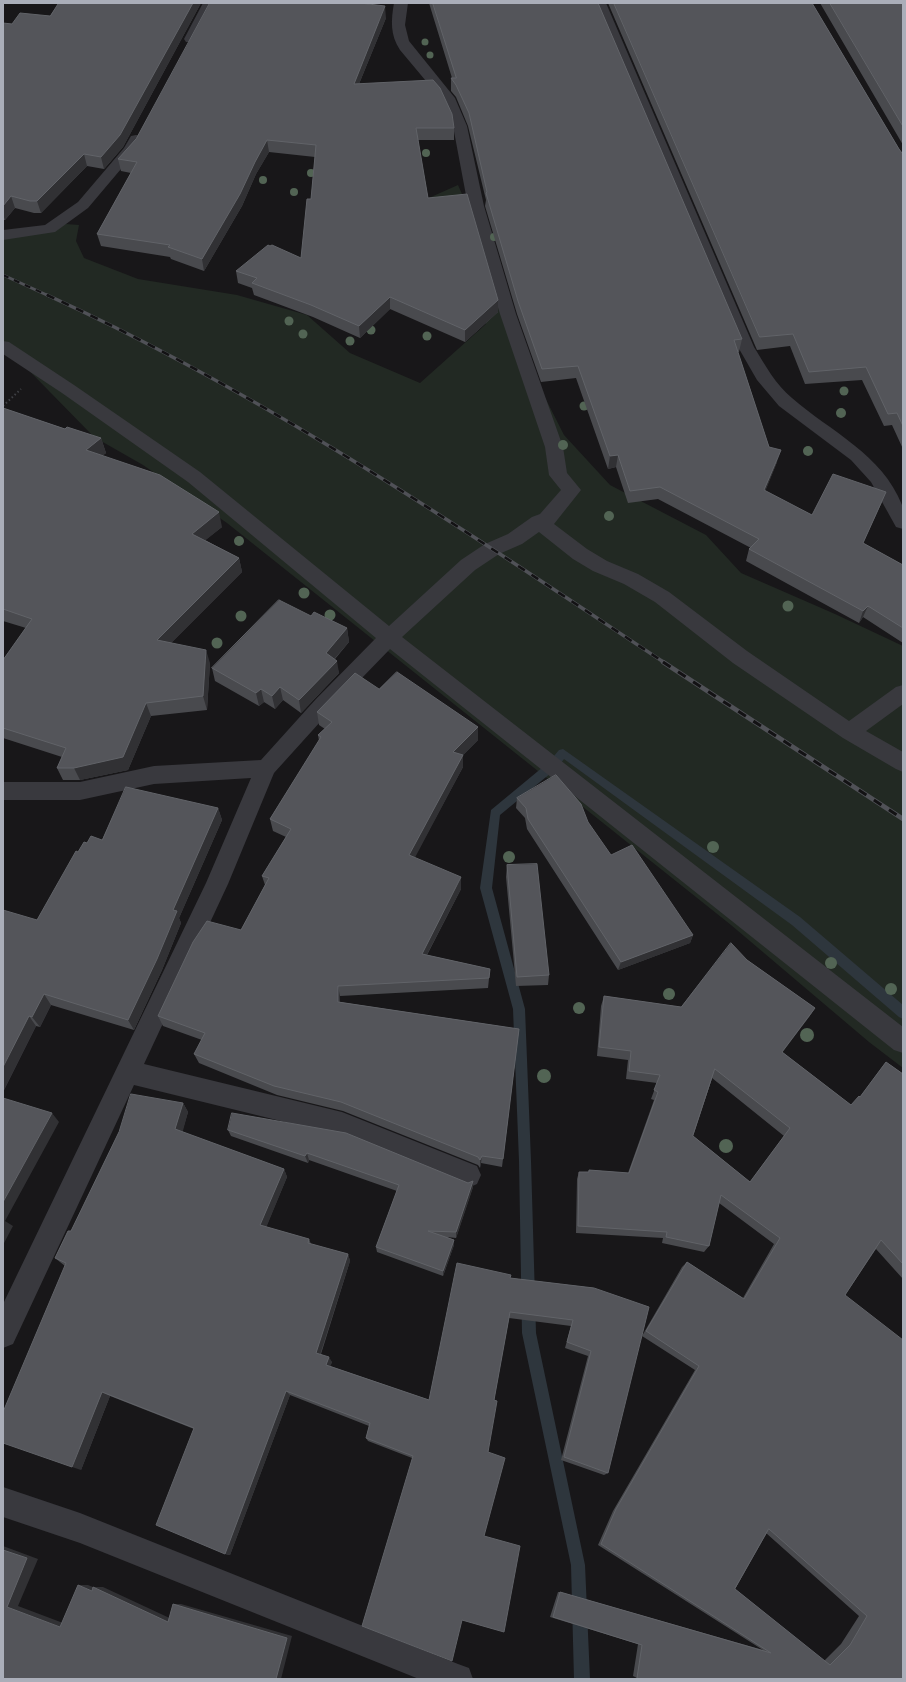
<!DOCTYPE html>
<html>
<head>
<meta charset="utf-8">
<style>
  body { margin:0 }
  #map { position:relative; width:906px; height:1682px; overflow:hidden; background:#181719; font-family:Commissioner,sans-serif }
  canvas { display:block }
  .frame { position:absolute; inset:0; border:4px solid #aaaeb9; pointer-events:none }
</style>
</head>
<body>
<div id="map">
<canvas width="906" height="1682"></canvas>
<div class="frame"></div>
</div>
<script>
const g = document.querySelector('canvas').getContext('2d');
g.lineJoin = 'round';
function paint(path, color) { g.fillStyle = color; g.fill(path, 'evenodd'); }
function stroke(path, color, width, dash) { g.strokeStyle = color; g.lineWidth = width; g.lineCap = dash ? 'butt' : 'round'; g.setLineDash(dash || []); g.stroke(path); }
paint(new Path2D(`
  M458 185 462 194 480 269 564 435 610 485 706 535 741 573 835 614 903 646V1068L869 1042 731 925 227 523 143 465 94 437 3 344V238L66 224 79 225 76 241 84 258 138 279 237 295 307 315 350 353 420 383 486 324 472 304 422 201Z`), '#222923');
paint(new Path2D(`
  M563 749 800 917 903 1005V1019L899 1017 792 925 564 759 557 768 500 815 492 888 525 1009 531 1161 536 1333 585 1565 590 1679H574L571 1565 522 1333 519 1161 513 1009 480 888 491 810 549 762 559 750Z`), '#2e363d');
stroke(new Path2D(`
  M3 406 21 389`), '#3f4045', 2, [1.5, 2.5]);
paint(new Path2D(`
  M203 3H217L196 42H186L184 39Z
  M394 3H408L405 25 409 41 455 98 467 126 484 206 516 314 563 447 567 473 581 490 554 524 587 549 607 561 638 574 669 592 747 651 849 721 896 687 903 685V704L866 731 903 752V772L896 769 843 738 733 663 655 602 624 584 593 571 573 559 539 532 522 544 499 554 475 570 402 637 903 1027V1053L894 1050 390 649 330 711 274 773 228 884 144 1064 342 1112 477 1166 481 1175 477 1184 468 1188 342 1136 134 1085 13 1344 3 1348V1304L206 883 251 778 154 784 80 800H3V782H80L154 766 261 760 316 699 376 638 188 482 62 393 3 354V341L9 342 74 385 200 472 389 626 461 560 485 544 508 534 532 517 540 514 561 490 549 475 545 447 500 314 468 206 453 126 441 99 400 50C390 35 391 20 394 3Z
  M592 3H606L754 347C765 365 776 385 792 398 831 432 882 454 902 505 905 511 903 522 903 529L896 527 871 482 851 460 779 406 757 380 738 347Z
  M136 135 141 136 143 139 137 150 88 208 55 232 3 240V230L45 225 78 202 124 148 131 136Z
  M3 1487 80 1513 458 1664 469 1668 473 1679H419L80 1543 3 1517Z`), '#39393e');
const railFar2 = new Path2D(`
  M3 275 49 296`);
const railFar1 = new Path2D(`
  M47 295C265 394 465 531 665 663`);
const rail = new Path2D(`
  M663 662 903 819`);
stroke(railFar2, '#505157', 3);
stroke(railFar1, '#505157', 3.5);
stroke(rail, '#505157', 4.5);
stroke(railFar2, '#131214', 2, [6]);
stroke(railFar1, '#131214', 2.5, [8]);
stroke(rail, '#131214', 3, [9]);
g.fillStyle = '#526454';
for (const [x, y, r] of [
  [425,42,3.5],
  [430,55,3.5],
  [426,153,4],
  [311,173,4],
  [263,180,4],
  [294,192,4],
  [494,237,4],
  [289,321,4.5],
  [371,330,4.5],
  [303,334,4.5],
  [427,336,4.5],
  [350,341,4.5],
  [844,391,4.5],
  [584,406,4.5],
  [841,413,5],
  [563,445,5],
  [808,451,5],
  [609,516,5],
  [239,541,5],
  [304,593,5.5],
  [788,606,5.5],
  [330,615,5.5],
  [241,616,5.5],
  [217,643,5.5],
  [713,847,6],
  [509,857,6],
  [831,963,6],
  [891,989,6],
  [669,994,6],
  [579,1008,6],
  [807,1035,7],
  [544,1076,7],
  [726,1146,7]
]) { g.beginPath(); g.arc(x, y, r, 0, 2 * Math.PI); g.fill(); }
paint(new Path2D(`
  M59 3H201L123 147 104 169 87 166 41 213H34L15 208 5 220H3V23L12 24 50 16Z
  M429 3H598L742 339 739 352H738L769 447 777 462 765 491 812 515 886 492 881 504 863 543 903 565V643L863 617 859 623 746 561 749 549 751 548 658 499 628 503 616 467 608 469 576 378 541 382 517 314 485 206 486 200 468 126 456 97 451 91V78H452Z
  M608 3H812L899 149 902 153H903V449L892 425 884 426 862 380 805 384 790 346 757 350Z
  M820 3H903V145Z
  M386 18 359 84 454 128V140H418L428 198 498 300V312L465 342 390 309 360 338 313 317 254 295 252 288 238 283 236 271 301 258 311 199 315 157 269 152 256 174 242 206 204 271 171 259 170 257 101 246 97 234 131 173 121 171 118 159 136 139Z
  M3 408 65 429 101 438 106 453 102 456 222 527 205 540 239 558 242 572 171 643 210 663 207 710 151 716 128 770 80 780H63L57 768 62 757 3 738V660L26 628 3 621Z
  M311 616 347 628 349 642 335 659 339 673 301 713 283 700 275 709 264 702 259 706 215 681 212 668Z
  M379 689 478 727V740L463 755V767L414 858 461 889 427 955 490 969 488 988 340 996V1002L519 1029 502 1167 481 1163 480 1168 478 1165 343 1111 277 1095 199 1063 194 1054 202 1040 163 1026 158 1016 241 930 265 885 262 876 286 837 273 831 270 819 319 741 318 735 325 729 319 725 317 712Z
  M517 798 611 855 693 935 690 943 618 970 527 829 525 818 516 808Z
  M218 808 222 820 179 918 181 923 162 970 134 1030 51 1005 40 1027 36 1026 3 1092 37 920 78 852 87 843 102 840Z
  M507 865 549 975 548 985 516 986 506 877Z
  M747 960 815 1008 809 1017 782 1052 851 1105 860 1097 886 1062 903 1074V1279L876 1249 845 1295 903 1679 637 1678 633 1676 638 1644 550 1617 558 1592H560L763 1650 598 1545 613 1511 695 1370 642 1336 682 1267 687 1262 743 1298 774 1244 719 1203 709 1246 704 1252 662 1243 663 1238 576 1233 577 1179 579 1172H588L589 1170 628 1173 654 1100 651 1099 657 1083 626 1079 628 1060 597 1056 601 1006 604 996 681 1007ZM712 1078 784 1136 750 1182 693 1136ZM766 1533 859 1616 841 1644 824 1661 735 1589Z
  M183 1103 188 1112 182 1132 284 1169 287 1177 266 1227 309 1239 311 1244 348 1254 350 1261 321 1354 332 1362 330 1366 429 1400 510 1278 594 1288 608 1473 604 1475 561 1460 588 1356 565 1348 571 1326 509 1318 494 1400 488 1452 484 1536 504 1632 412 1458 368 1441 366 1438 369 1426 290 1395 230 1555 225 1554 194 1429 110 1396 81 1470 65 1266 55 1258 71 1231 119 1132Z
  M228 1130 468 1183 473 1181V1187L456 1238 447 1237 454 1240V1245L443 1276 377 1252 376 1247 397 1191 309 1160 308 1163 231 1136Z`), '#494a4e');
paint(new Path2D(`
  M193 3H201L123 147 104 169 101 157Z
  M385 6 386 18 354 96V84Z
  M267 140 269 152 256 174 242 206 204 271 202 259 255 162Z
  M84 154 87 166 41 213 37 201Z
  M11 196 15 208 5 220 3 214V206Z
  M390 297V309L360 338 359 326Z
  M498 300V312L465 342V330Z
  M101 438 106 453 90 465 86 450Z
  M781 450 777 462 761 502 764 490Z
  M618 455 616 467 608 469 610 456Z
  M886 492 881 504 858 554 863 543Z
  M219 512 222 527 196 548 192 534Z
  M239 558 242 572 161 653 157 640Z
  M868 606 863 617 859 623 863 611Z
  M347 628 349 642 328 666 326 653Z
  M206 650 210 663 207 710 203 696Z
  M337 661 339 673 301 713 299 700Z
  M280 687 283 700 275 709 272 696Z
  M261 689 264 702 259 706 256 693Z
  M146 703 151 716 128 770 80 780 74 768Z
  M478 727V740L453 765V752Z
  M463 755V767L410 867 409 855Z
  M218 808 222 820 179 918 181 923 162 970 134 1030 128 1020 173 910Z
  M461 877V889L422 964V954Z
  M693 935 690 943 618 970 621 962Z
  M338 986 340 996 339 1012 338 1002Z
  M44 994 51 1005 40 1027 32 1017Z
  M815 1008 809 1017 776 1061 782 1052Z
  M29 1016 36 1026 3 1092V1067Z
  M183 1103 188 1112 181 1138 175 1129Z
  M52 1113 59 1122 5 1221 13 1226 3 1245V1202Z
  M307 1153 309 1160 308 1163 305 1156Z
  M482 1156 481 1163 480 1168V1160Z
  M284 1169 287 1177 264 1233 260 1225Z
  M473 1181V1187L456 1238V1232Z
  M454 1240V1245L443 1276V1271Z
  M348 1254 350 1261 319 1358 316 1353Z
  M329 1357 332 1362 329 1370 326 1365Z
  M286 1391 290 1395 230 1555 225 1554Z
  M102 1392 110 1396 81 1470 72 1467Z
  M3 1546 38 1559 18 1606 71 1626 60 1627 7 1607Z
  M78 1585H88L93 1587H103L176 1621 168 1622Z
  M173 1604H181L292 1636 281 1679H276Z`), '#313134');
const building = new Path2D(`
  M59 3H193L120 135 101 157 84 154 37 201H30L11 196 3 206V23L12 24 20 13 50 16Z
  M210 3H360L385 6 354 84 433 80 440 88 452 114 454 128H416L428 198 467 194 498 300 465 330 390 297 359 326 311 305 252 283 257 278 236 271 268 245 270 246 272 245 301 258 307 199H311L316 145 267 140 255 162 240 194 202 259 168 247 170 245 97 234 137 162 118 159 136 139Z
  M433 3H598L742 339 734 340 769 447 781 450 764 490 812 515 833 474 886 492 863 543 903 565V628L868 606 863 611 749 549 759 539 660 487 630 491 618 455 610 456 578 366 542 369 518 301 486 193 487 192 469 113 456 85 451 78H456Z
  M614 3H812L899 149 902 153H903V426L897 413 888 414 866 367 809 372 793 334 760 337Z
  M830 3H903V126Z
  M3 408 65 429 67 427 101 438 86 450 160 475 219 512 192 534 239 558 157 640 206 650 203 696 146 703 123 757 74 768H57L66 748 3 728V660L32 619 3 609Z
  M279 600 311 616 314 612 347 628 326 653 337 661 299 700 280 687 272 696 261 689 256 693 212 668Z
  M397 672 478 727 453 752 463 755 409 855 461 877 422 954 490 969 489 978 338 986V1002L519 1029 503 1159 482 1156 480 1160 478 1157 341 1102 274 1086 194 1054 205 1033 158 1016 193 942 207 921 241 930 269 878 262 876 291 829 270 819 321 737 318 735 332 722 317 712 355 673 379 689Z
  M556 775 581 804 588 822 611 855 632 845 693 935 621 962 528 819 526 808 517 798Z
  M126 787 218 808 173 910 177 911 157 959 128 1020 44 994 32 1017 29 1016 3 1067V910L37 920 76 851 78 852 84 842 87 843 91 836 102 840Z
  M537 864 549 975 517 977 507 865Z
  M731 943 747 960 815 1008 782 1052 851 1105 859 1096 860 1097 886 1062 903 1074V1264L881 1240 845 1295 903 1340V1679H639L637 1678 642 1645 553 1617 560 1592 771 1653 601 1544 616 1509 699 1366 646 1331 687 1262 744 1299 780 1238 721 1195 709 1246 666 1237 667 1232 578 1226 579 1172H589V1170L629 1173 658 1092 654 1090 660 1075 629 1071 631 1051 599 1047 604 996 681 1007ZM715 1069 790 1128 750 1182 693 1136ZM769 1529 867 1616 850 1645 830 1665 735 1589Z
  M131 1094 183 1103 175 1129 284 1169 260 1225 309 1239 308 1243 348 1254 316 1353 329 1357 326 1365 429 1400 457 1263 511 1275 510 1278 594 1288 649 1307 608 1473 564 1457 591 1351 567 1342 573 1320 510 1312 494 1400 497 1401 488 1452 505 1458 484 1536 520 1546 504 1632 462 1620 452 1661 362 1626 413 1456 366 1438 370 1423 286 1391 225 1554 156 1525 194 1428 102 1392 72 1467 3 1443V1412L66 1263 55 1258 68 1231H71L119 1132Z
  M3 1098 52 1113 3 1202Z
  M232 1113 346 1133 468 1183 473 1181 456 1232 428 1231 454 1240 443 1271 376 1247 399 1185 307 1153 305 1156 228 1130Z
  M3 1550 27 1558 7 1607 60 1627 78 1585 92 1591 93 1587 168 1622 173 1604 287 1638 276 1679H3Z`);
paint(building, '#54555a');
stroke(building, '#616368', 1);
</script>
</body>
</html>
